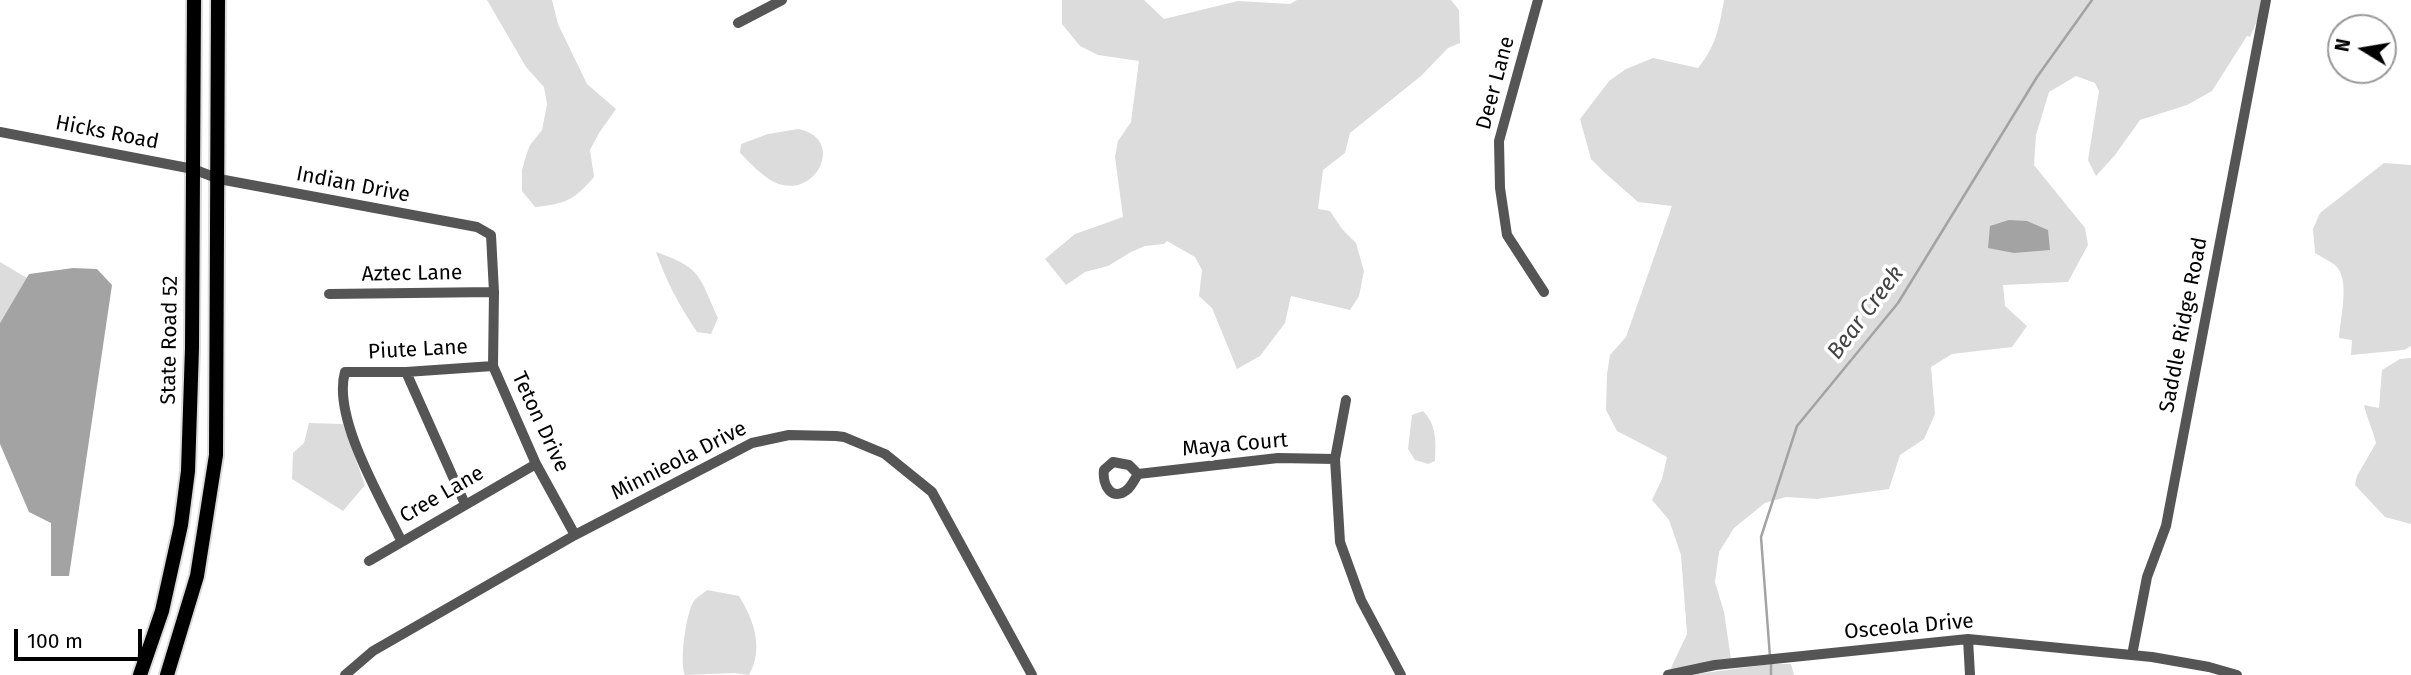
<!DOCTYPE html>
<html>
<head>
<meta charset="utf-8">
<style>
  body { margin:0 }
  #map { position:relative; width:2411px; height:675px; overflow:hidden; background:#fff; font-family:"Fira Sans",sans-serif }
  canvas { display:block }
  .north { position:absolute; left:2327px; top:14px; width:70px; height:70px; box-sizing:border-box; background:#fff; border:2px solid #999; border-radius:50%; rotate:281deg; font-size:19px; font-weight:700; line-height:28px; text-align:center; color:#000 }
  .north::after { content:''; display:block; margin:auto; width:24px; height:32px; background:#000; clip-path:polygon(50% 0,100% 100%,50% 72%,0 100%) }
  .scale { position:absolute; left:14px; top:629px; width:128px; height:32px; box-sizing:border-box; border:4px solid #000; border-top:0; padding-left:9px; font-size:21px; line-height:24px; white-space:nowrap; color:#000; -webkit-text-stroke:5px #fff; paint-order:stroke }
</style>
</head>
<body>
<div id="map">
<canvas width="2411" height="675"></canvas>
<div class="north">N</div>
<div class="scale">100 m</div>
</div>
<script>
const g = document.querySelector('canvas').getContext('2d');
g.lineJoin = 'round';
function paint(path, color) { g.fillStyle = color; g.fill(path, 'evenodd'); }
function stroke(path, color, width, dash) { g.strokeStyle = color; g.lineWidth = width; g.lineCap = dash ? 'butt' : 'round'; g.setLineDash(dash || []); g.stroke(path); }
function drawText(font, color, halo, rows, align = 'center') {
  g.font = font + ' "Fira Sans",sans-serif'; g.lineWidth = 7; g.setLineDash([]); g.textBaseline = 'middle'; g.strokeStyle = halo; g.fillStyle = color; for (const [text, x, y, turn = 0] of rows) {
    g.save(); g.translate(x, y); g.rotate((+turn || 0) * Math.PI / 180); g.textAlign = isNaN(turn) ? turn : align; if (halo) g.strokeText(text, 0, 0); g.fillText(text, 0, 0); g.restore();
  }
}
paint(new Path2D(`
  M487 0H552L558 24 587 84 616 109 599 133 590 150 594 177C574 200 566 204 535 207L522 191V170L526 156 530 145 542 130 547 104 544 87 526 67Z
  M1062 0H1144L1164 19 1238 1 1290 4 1297 0H1451L1459 10 1460 43 1448 48 1421 76 1350 133 1345 153 1323 170 1318 209 1330 211 1342 229 1356 243 1364 271 1359 296 1350 310 1291 296 1285 323 1260 356 1237 369 1212 308 1199 296 1202 270 1195 257 1167 241 1164 244 1145 246 1131 252 1108 266 1085 272 1066 285 1045 259 1075 234 1123 217 1115 157 1118 141 1131 122 1139 61 1098 55 1080 46 1062 24Z
  M1724 0H2266L2250 37 2247 36 2212 91 2187 105 2140 120 2115 155 2096 176 2088 160 2099 91 2095 83 2076 76 2049 92 2036 135 2034 165 2085 228 2088 245 2068 282 2003 285 2005 306 2027 326 2012 347 1952 354 1931 367 1935 414 1924 439 1900 455 1889 489 1817 499 1786 497 1765 503 1734 528 1719 552 1715 582 1724 612 1731 659 1670 670 1687 634 1681 555 1669 520 1652 500 1662 479 1667 457 1617 431 1606 410 1607 374 1610 355 1626 337 1672 206 1638 202 1605 173 1591 159 1580 119 1609 81 1626 69 1653 58 1698 68C1716 46 1719 28 1724 0Z
  M798 129C847 138 816 202 774 182 762 176 750 163 740 153L741 144 768 134Z
  M2384 163 2411 165V346L2404 350 2351 355 2352 340 2339 338C2340 318 2351 279 2335 265 2329 261 2322 257 2315 253L2313 229 2320 213Z
  M656 252C702 268 699 276 718 318L711 334 697 332C679 305 667 283 656 252Z
  M0 262 27 278 0 323Z
  M2400 359 2411 358V524L2385 517 2355 485 2357 476 2376 443C2373 430 2367 419 2364 405L2379 408 2382 370Z
  M1423 411C1437 425 1436 442 1435 461L1428 464 1415 460 1408 449 1412 415Z
  M309 423 343 424 365 485 343 511 292 479 293 453 304 443Z
  M707 590 739 596C754 620 764 649 749 675L735 673 685 675C679 663 686 612 694 601 697 597 703 594 707 590Z
  M1770 664H1791L1794 675H1690Z`), '#dcdcdc');
paint(new Path2D(`
  M2009 220 2027 221 2048 230 2050 250 2014 253 1988 248 1990 226Z
  M73 268 97 269 112 285 69 576H51V523L29 512 0 444V323L29 274Z`), '#a3a3a3');
stroke(new Path2D(`
  M1770 657 1761 537 1797 426 1898 303 2037 77 2092 0
  M1771 663V675`), '#a3a3a3', 2.5);
const major = new Path2D(`
  M140 675 162 611 181 525 188 471 192 348 194 0
  M167 675 197 576 216 455 218 0`);
stroke(major, '#dbdbdb', 18);
stroke(new Path2D(`
  M1538 0 1499 141 1500 188 1507 235 1544 292
  M738 23 782 0
  M0 132 193 169 219 179 477 227 491 235 494 292 493 366 536 464 575 535
  M329 294 494 292
  M406 372 465 504
  M1346 400 1335 459 1340 542 1361 600 1401 675
  M1138 474 1129 465 1113 462 1104 470C1102 485 1112 503 1128 489 1132 485 1135 479 1138 474L1278 458 1335 459
  M401 540C381 499 332 417 345 372H406L493 366
  M369 561 536 464
  M1968 639 1970 675
  M2132 655 2147 577 2166 526 2266 0
  M345 675 373 651 575 535 752 443 789 435 836 436 844 437 885 454 932 492 1032 675
  M1668 675 1715 665 1968 639 2152 657 2209 667 2237 675`), '#555', 10);
stroke(major, '#000', 14);
drawText('21px', '#000', '#fff', [
  ["Deer Lane",1496,83,-75],
  ["Hicks Road",107,133,11],
  ["Indian Drive",353,185,11],
  ["Aztec Lane",412,274,-1],
  ["Saddle Ridge Road",2184,325,-79],
  ["State Road 52",170,340,-89],
  ["Piute Lane",418,350,-3],
  ["Teton Drive",540,422,65],
  ["Maya Court",1235,445,-5],
  ["Minnieola Drive",679,461,-27],
  ["Cree Lane",442,495,-30],
  ["Osceola Drive",1909,627,-5]
]);
drawText('italic 23px', '#444', '#fff', [
  ["Bear Creek",1866,313,-53]
]);
</script>
</body>
</html>
